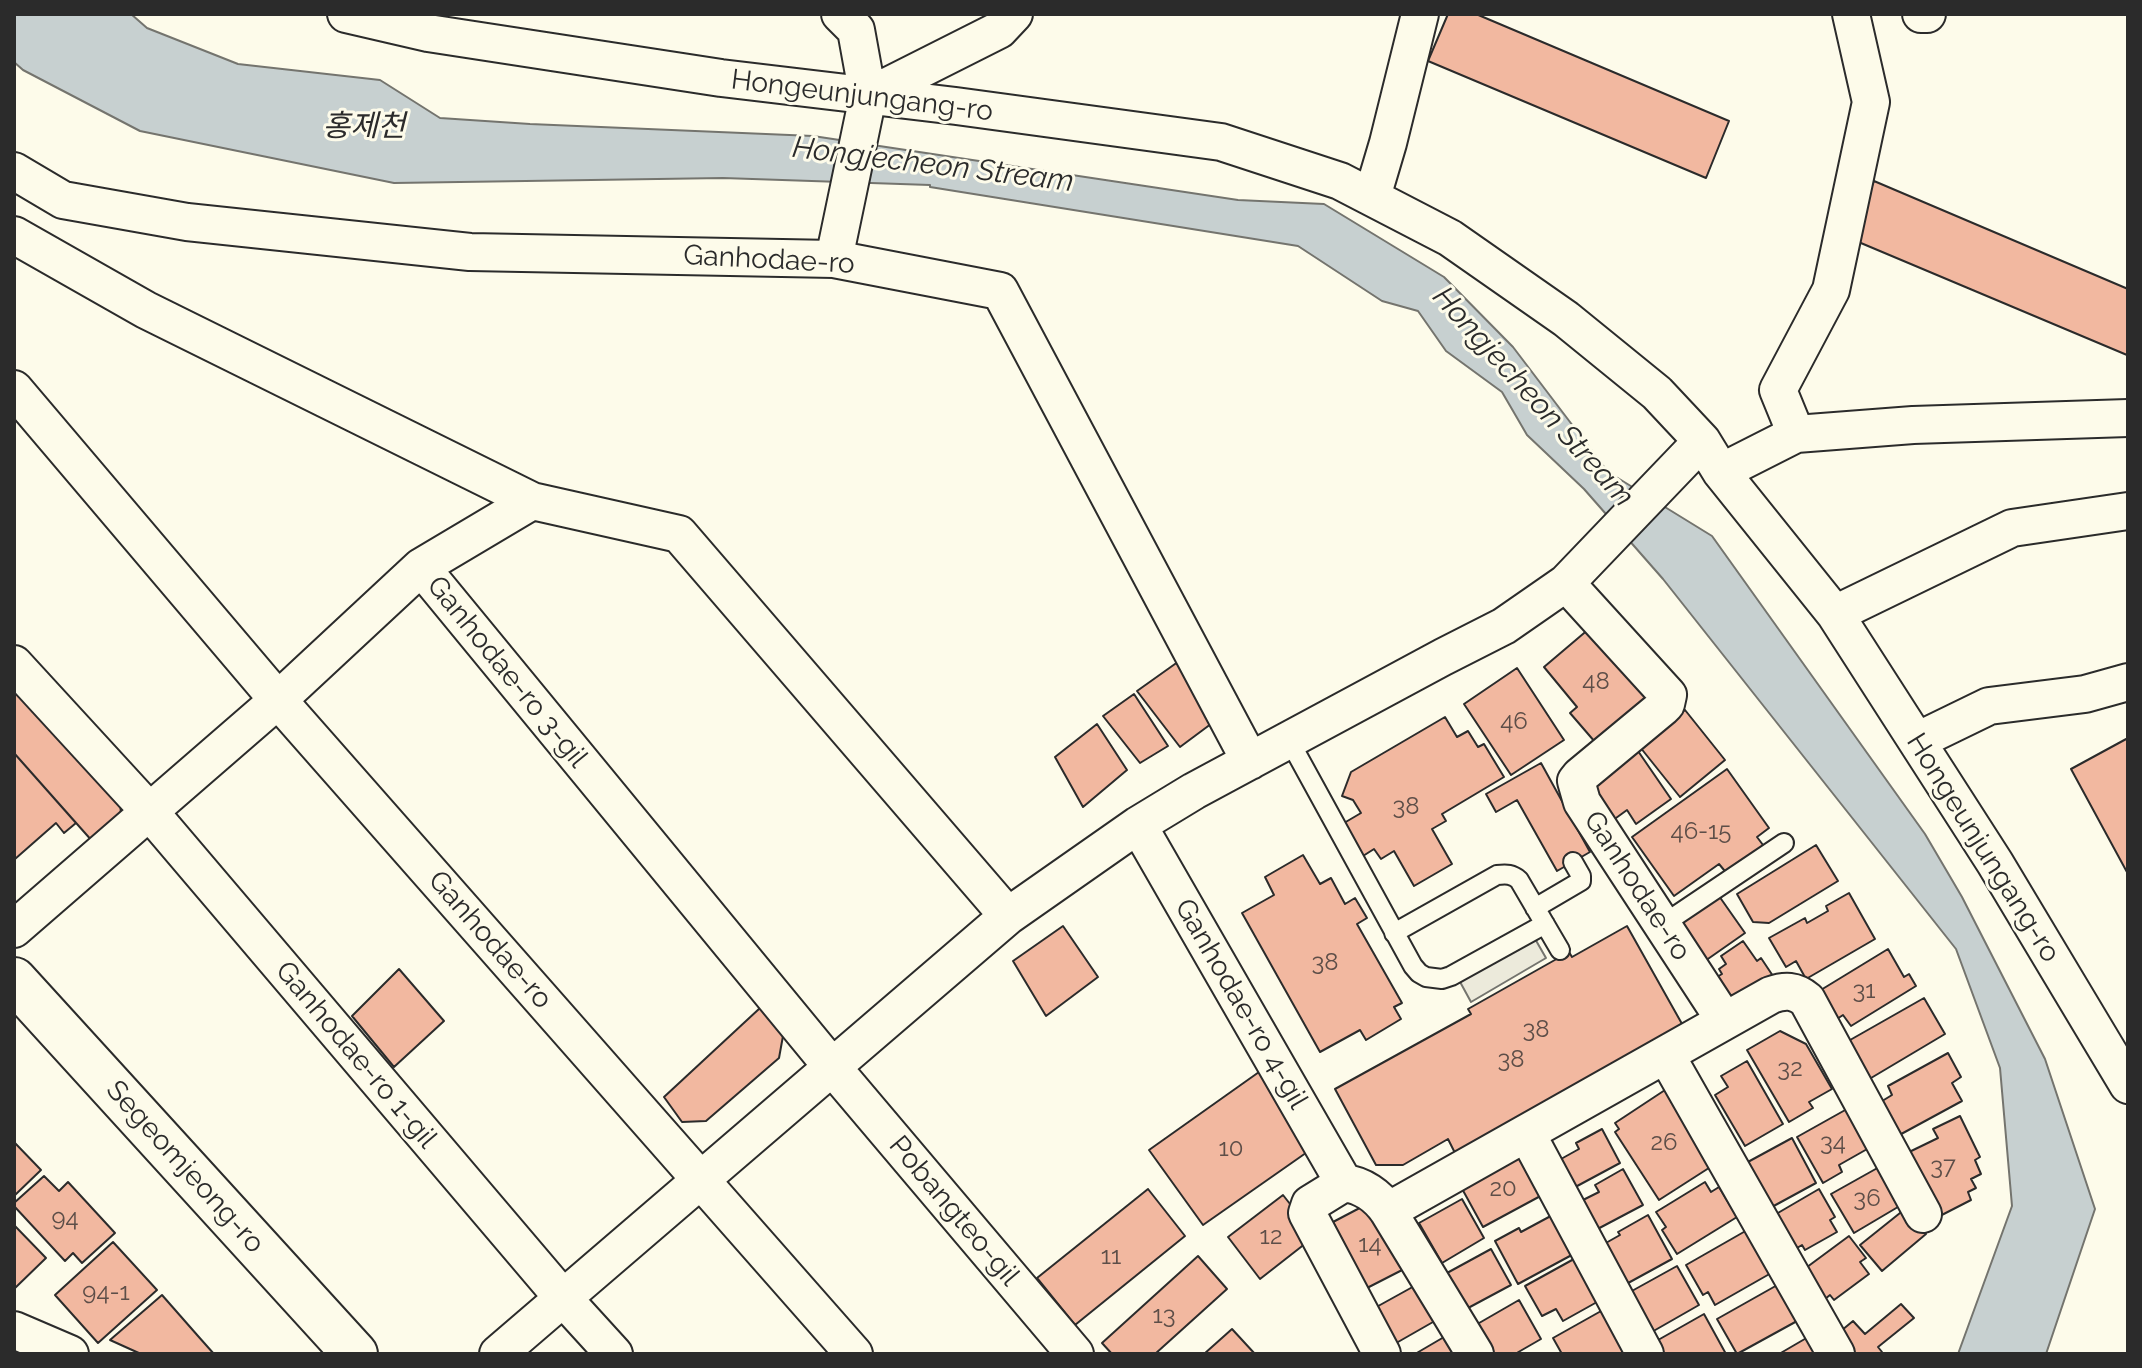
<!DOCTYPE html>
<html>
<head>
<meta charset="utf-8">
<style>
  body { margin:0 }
  #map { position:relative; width:2142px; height:1368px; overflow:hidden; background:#fdfbea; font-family:Raleway,sans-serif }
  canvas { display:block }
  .frame { position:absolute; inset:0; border:16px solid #2b2b2b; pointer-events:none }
</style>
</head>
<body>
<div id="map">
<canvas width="2142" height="1368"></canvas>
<div class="frame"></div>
</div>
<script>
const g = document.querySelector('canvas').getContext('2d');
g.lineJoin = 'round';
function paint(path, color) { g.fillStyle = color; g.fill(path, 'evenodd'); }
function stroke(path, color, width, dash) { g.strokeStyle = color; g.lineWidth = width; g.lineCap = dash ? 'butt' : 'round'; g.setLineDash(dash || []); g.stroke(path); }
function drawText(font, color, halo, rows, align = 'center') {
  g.font = font + ' Raleway,"Noto Sans KR",sans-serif'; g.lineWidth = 6; g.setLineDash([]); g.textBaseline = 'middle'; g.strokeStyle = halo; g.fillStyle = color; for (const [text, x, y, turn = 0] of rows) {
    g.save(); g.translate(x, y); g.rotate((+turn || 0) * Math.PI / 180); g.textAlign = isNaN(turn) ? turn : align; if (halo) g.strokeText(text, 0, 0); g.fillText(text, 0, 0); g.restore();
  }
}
const parking = new Path2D(`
  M1534 937 1546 958 1471 1002 1459 980Z`);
paint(parking, '#eceadb');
stroke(parking, '#74746e', 2);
const water = new Path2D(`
  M14 14H131L147 28 238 64 380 80 440 118 530 124 813 136 1238 200 1324 204 1444 277 1513 347 1608 472 1712 536 1925 834 1962 897 2045 1059 2095 1209 2046 1354H1958L2012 1206 2000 1068 1956 949 1663 579 1584 489 1527 435 1502 392 1446 351 1418 311 1382 301 1298 246 930 187V185L723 178 394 183 140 131 23 70 14 62Z`);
paint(water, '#c7d0d0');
stroke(water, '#74746e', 2);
const building = new Path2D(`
  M1448 14H1476L1729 121 1706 178 1428 61Z
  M1874 181 2128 289 2127 355 1849 238Z
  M1590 628 1648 697 1595 742 1570 713 1577 707 1544 667Z
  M1189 654 1227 712 1180 747 1137 691Z
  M1517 668 1564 740 1511 775 1464 704Z
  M14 687 120 796 121 817 93 842 14 753Z
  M1134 694 1168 746 1140 763 1103 716Z
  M1685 710 1725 760 1680 797 1640 747Z
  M1445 717 1457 737 1468 731 1478 747 1484 744 1504 777 1442 814 1446 821 1432 829 1452 864 1414 886 1394 851 1381 859 1374 849 1363 856 1344 823 1361 813 1353 800 1342 796 1351 772Z
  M1097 724 1127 770 1083 807 1055 757Z
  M2128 738V874L2071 769Z
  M1638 751 1671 799 1636 824 1627 810 1605 826 1585 789Z
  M14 753 76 823 64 833 56 823 15 859Z
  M1541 763 1590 852 1557 871 1517 800 1496 812 1486 794Z
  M1727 769 1769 828 1757 837 1766 849 1729 876 1719 864 1674 896 1632 837Z
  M1816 845 1838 881 1769 923 1753 922 1737 894Z
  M1303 855 1320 884 1331 878 1345 904 1355 898 1367 918 1357 924 1402 1003 1394 1007 1401 1019 1366 1040 1360 1030 1320 1052 1242 913 1274 895 1265 877Z
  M1849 893 1875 939 1806 979 1796 961 1786 967 1769 938 1805 918 1807 923 1828 911 1826 906Z
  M1719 896 1745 933 1695 968 1676 927Z
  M1063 926 1098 977 1046 1016 1013 961Z
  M1627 926 1686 1031 1455 1153 1448 1139 1403 1165H1376L1335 1089 1471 1014 1468 1009 1569 952 1572 957Z
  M1743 941 1757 961 1761 958 1773 976 1725 1009 1707 983 1722 974 1719 969 1726 964 1721 956Z
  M1888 949 1904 977 1909 974 1916 986 1851 1026 1843 1015 1828 1025 1811 996Z
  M399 969 444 1021 394 1067 352 1016Z
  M1924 998 1945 1034 1866 1081 1836 1048Z
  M760 1008 783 1036 779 1058 706 1121 682 1122 664 1097Z
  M1780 1031 1806 1044 1832 1089 1809 1102 1813 1108 1789 1122 1747 1050Z
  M1948 1053 1961 1077 1952 1083 1962 1101 1892 1139 1874 1106 1892 1095 1888 1086Z
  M1747 1061 1783 1124 1745 1146 1715 1095 1728 1087 1721 1076Z
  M1259 1072 1313 1148 1203 1225 1149 1150Z
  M1665 1090 1712 1166 1659 1200 1615 1132 1619 1129 1615 1123Z
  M1847 1109 1869 1148 1839 1165 1842 1172 1823 1183 1797 1137Z
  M1960 1116 1980 1157 1975 1160 1981 1174 1971 1179 1976 1188 1968 1192 1971 1200 1934 1219 1903 1155 1938 1138 1933 1129Z
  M1602 1129 1620 1163 1566 1192 1552 1164 1579 1149 1576 1143Z
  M1792 1138 1816 1183 1770 1208 1746 1163Z
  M14 1142 41 1170 14 1196Z
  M1510 1158H1521L1546 1193 1483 1227 1460 1185Z
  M1881 1166 1903 1204 1854 1233 1831 1194Z
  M1623 1169 1643 1205 1590 1233 1575 1204 1599 1192 1595 1185Z
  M44 1176 59 1191 68 1182 115 1233 82 1263 73 1253 65 1261 14 1206V1203Z
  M1705 1182 1711 1192 1719 1187 1737 1217 1677 1254 1662 1230 1666 1227 1656 1212Z
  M1148 1189 1185 1236 1075 1325 1037 1278Z
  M1819 1189 1835 1217 1830 1220 1837 1232 1805 1250 1802 1245 1792 1251 1771 1217Z
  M1283 1195 1315 1236 1260 1279 1228 1237Z
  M1462 1199 1484 1238 1442 1263 1419 1223Z
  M1373 1201 1408 1267 1367 1288 1333 1222Z
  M1905 1209 1926 1234 1882 1271 1860 1245Z
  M1560 1211 1581 1250 1518 1284 1495 1241 1519 1228 1521 1232Z
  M1648 1215 1672 1259 1619 1288 1597 1248 1620 1235 1618 1232Z
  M14 1225 46 1258 14 1289Z
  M1756 1225 1780 1268 1715 1305 1708 1292 1703 1295 1686 1265Z
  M1849 1236 1866 1258 1860 1262 1869 1274 1834 1300 1830 1295 1820 1303 1799 1273Z
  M113 1242 157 1290 98 1343 55 1295Z
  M1491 1249 1511 1285 1455 1315 1436 1279Z
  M1583 1254 1606 1297 1563 1321 1556 1309 1542 1316 1525 1286Z
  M1198 1256 1227 1289 1155 1354H1112L1102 1343Z
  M1677 1266 1699 1305 1643 1337 1621 1297Z
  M1427 1279 1447 1314 1391 1346 1371 1310Z
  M1788 1279 1808 1315 1737 1354 1717 1319Z
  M162 1295 198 1336 214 1354H141L110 1340Z
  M1519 1300 1541 1339 1515 1354H1480L1467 1330Z
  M1901 1304 1914 1318 1878 1347 1882 1352 1879 1354H1851L1836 1335 1853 1321 1865 1334Z
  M1610 1306 1626 1354H1562L1553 1338Z
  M1704 1314 1726 1354H1656L1651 1344Z
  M1232 1329 1255 1354H1204Z
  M1456 1330 1469 1354H1415Z
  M1815 1333 1827 1354H1779Z`);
paint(building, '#f2b8a0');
stroke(building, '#2b2b2b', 2);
const lane = new Path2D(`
  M1289 740 1413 966 1419 973 1426 977 1442 979 1451 976 1545 924
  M1535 908 1581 881V876L1573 862
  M1662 925 1784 843
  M1394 933 1497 875C1507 874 1512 874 1519 880L1560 950`);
const street = new Path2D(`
  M346 14 428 33 721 78 956 106 1221 142 1340 181 1450 238 1566 319 1657 393 1702 441 1721 472 1835 614 1995 863 2128 1085
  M1921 14H1927
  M868 96 999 30 1014 14
  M14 171 63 200 187 222 470 252 834 259 1000 291 1250 761
  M1372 197 1388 143 1420 14
  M14 235 146 310 532 501 679 534 1008 916
  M834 259 868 96 856 30 840 14
  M14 389 278 700 854 1354
  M1796 434 1778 390 1831 290 1871 102 1851 14
  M1721 472 1796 434 1913 425 2128 418
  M421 567 833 1068 1075 1354
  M1566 583 1668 695 1666 704 1662 708 1580 776 1576 781 1582 802 1725 1021
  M1835 614 2012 528 2128 511
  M14 664 149 811 563 1298 614 1354
  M1917 741 1989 706 2085 694 2128 682
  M1138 825 1344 1183C1362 1185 1378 1196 1388 1211L1771 995C1785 990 1795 990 1807 1000L1923 1214
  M14 929 278 700 421 567 532 501
  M1666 1055 1836 1354
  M1527 1134 1645 1354
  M1344 1183 1310 1204 1307 1213 1382 1354
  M1388 1211 1475 1354
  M14 1330 70 1354
  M498 1354 1008 916 1138 825 1194 791 1443 657 1504 626 1566 583 1702 441`);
const primary = new Path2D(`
  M14 980 355 1354`);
stroke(lane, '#2b2b2b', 22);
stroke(street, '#2b2b2b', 40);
stroke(primary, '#2b2b2b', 48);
stroke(lane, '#fdfbea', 18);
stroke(street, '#fdfbea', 36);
stroke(primary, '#fdfbea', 44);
drawText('24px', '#5d4e48', null, [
  ["48",1596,682],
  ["46",1514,722],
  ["38",1406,807],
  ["46-15",1701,832],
  ["38",1325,963],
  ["31",1864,991],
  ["38",1536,1030],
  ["38",1511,1060],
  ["32",1790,1069],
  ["26",1664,1143],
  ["34",1833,1143],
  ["10",1231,1149],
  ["37",1943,1167],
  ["20",1503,1189],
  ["36",1867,1199],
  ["94",65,1219],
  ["12",1271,1237],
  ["14",1370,1245],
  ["11",1111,1257],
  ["94-1",106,1293],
  ["13",1164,1316]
]);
drawText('28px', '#2b2b2b', '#fdfbea', [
  ["Hongeunjungang-ro",862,96,7],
  ["Ganhodae-ro",769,260,3],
  ["Ganhodae-ro 3-gil",507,672,51],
  ["Hongeunjungang-ro",1983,848,58],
  ["Ganhodae-ro",1637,886,57],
  ["Ganhodae-ro",490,940,49],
  ["Ganhodae-ro 4-gil",1241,1004,60],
  ["Ganhodae-ro 1-gil",356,1055,50],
  ["Segeomjeong-ro",185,1167,48],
  ["Pobangteo-gil",954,1211,50]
]);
drawText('italic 30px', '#2b2b2b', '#fdfbea', [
  ["홍제천",364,127],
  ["Hongjecheon Stream",933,165,7],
  ["Hongjecheon Stream",1533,397,48]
]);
</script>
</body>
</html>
